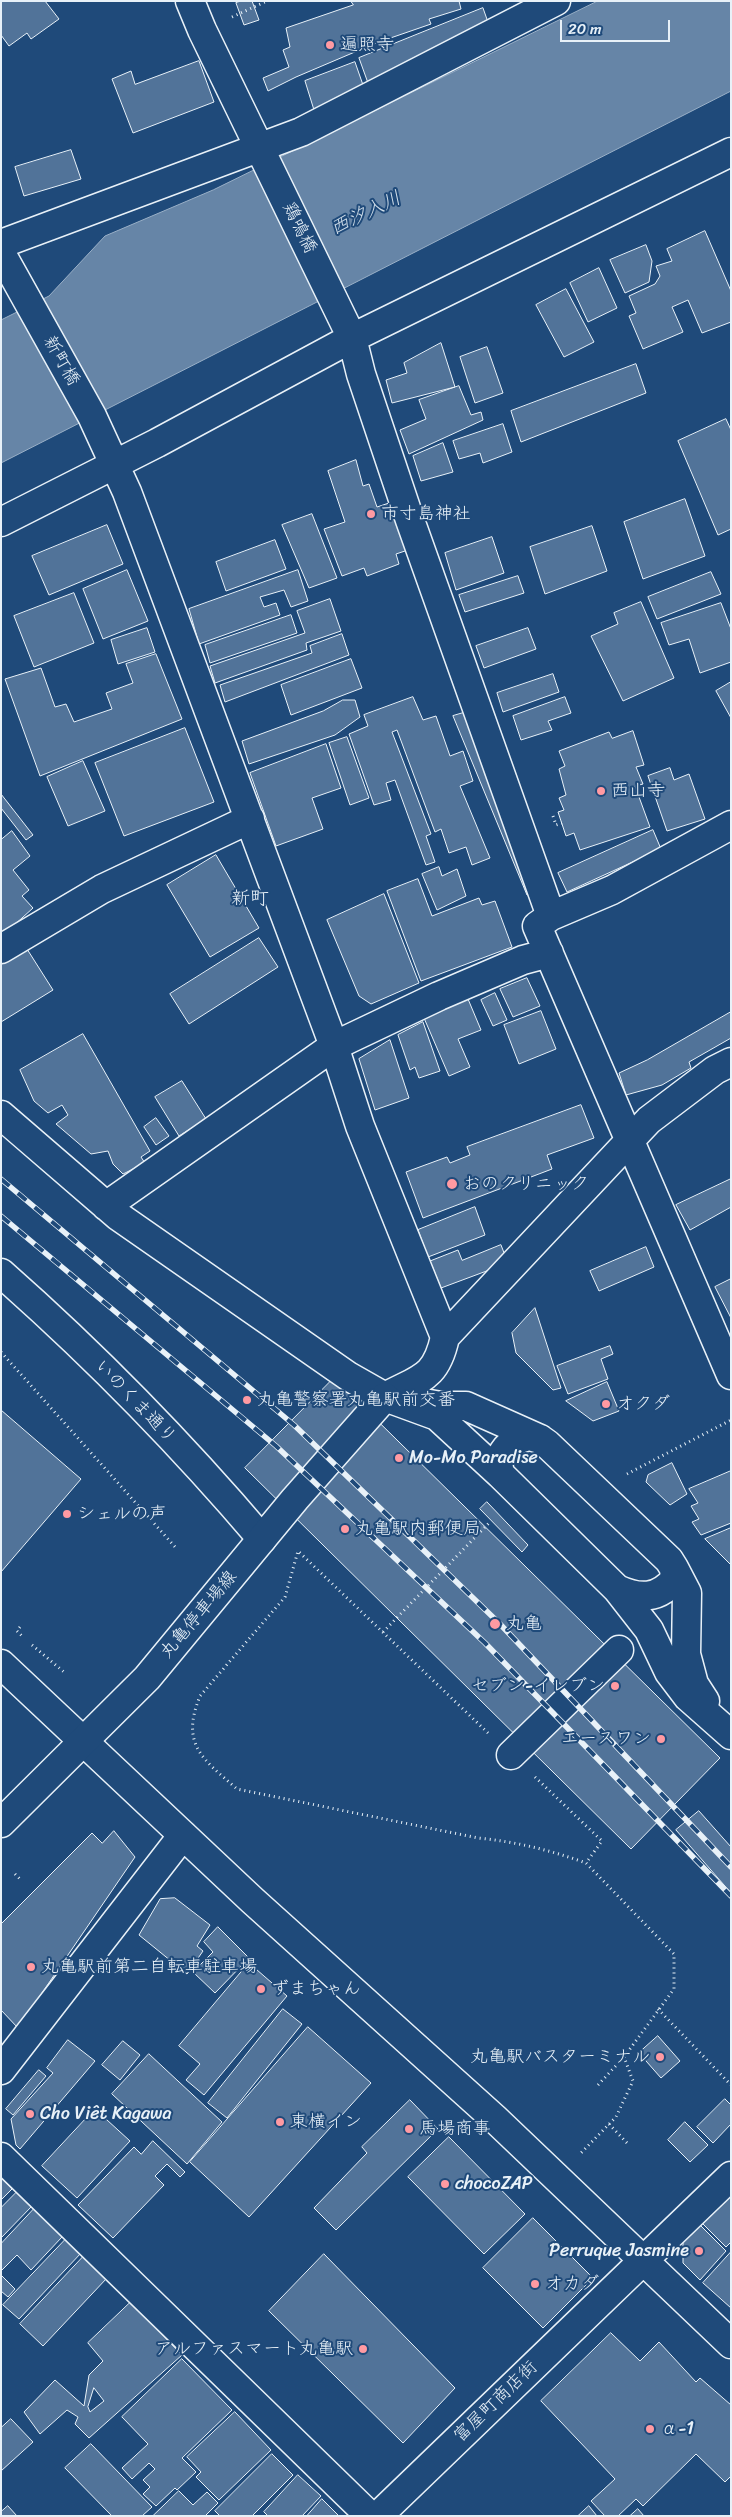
<!DOCTYPE html>
<html>
<head>
<meta charset="utf-8">
<style>
  body { margin:0 }
  #map { position:relative; width:732px; height:2517px; overflow:hidden; background:#1f4a7a; font-family:Sriracha,sans-serif }
  canvas { display:block }
  .frame { position:absolute; inset:0; border:2px solid #e8f1f8; pointer-events:none }
  .scale { position:absolute; left:560px; top:20px; width:110px; height:22px; box-sizing:border-box; border:2px solid #e8f1f8; border-top:0; padding-left:6px; font-size:15px; line-height:18px; white-space:nowrap; color:#e8f1f8; -webkit-text-stroke:4px #1f4a7a; paint-order:stroke }
</style>
</head>
<body>
<div id="map">
<canvas width="732" height="2517"></canvas>
<div class="frame"></div>
<div class="scale">20 m</div>
</div>
<script>
const g = document.querySelector('canvas').getContext('2d');
g.lineJoin = 'round';
function paint(path, color) { g.fillStyle = color; g.fill(path, 'evenodd'); }
function stroke(path, color, width, dash) { g.strokeStyle = color; g.lineWidth = width; g.lineCap = dash ? 'butt' : 'round'; g.setLineDash(dash || []); g.stroke(path); }
function drawText(font, color, halo, rows, align = 'center') {
  g.font = font + ' Sriracha,"Klee One",sans-serif'; g.lineWidth = 4; g.setLineDash([]); g.textBaseline = 'middle'; g.strokeStyle = halo; g.fillStyle = color; for (const [text, x, y, turn = 0] of rows) {
    g.save(); g.translate(x, y); g.rotate((+turn || 0) * Math.PI / 180); g.textAlign = isNaN(turn) ? turn : align; if (halo) g.strokeText(text, 0, 0); g.fillText(text, 0, 0); g.restore();
  }
}
const water = new Path2D(`
  M598 1H731V91L1 463V320L49 296 105 236 213 190Z`);
paint(water, '#6685a7');
stroke(water, '#9ab0c7', 1);
const building = new Path2D(`
  M1 1H45L59 19 31 39 27 33 9 46 1 35Z
  M241 1H252L259 20 244 25 236 3Z
  M351 1H459L461 9 429 19 431 24 376 43 296 77 268 91 263 78 289 67 283 50 290 47 286 28 353 5Z
  M483 8 489 25 368 83 359 58Z
  M199 61 214 102 133 133 112 79 131 71 135 84Z
  M355 62 363 85 314 110 305 81Z
  M71 150 81 179 24 196 15 167Z
  M705 231 731 291V322L702 333 688 300 672 307 683 332 643 349 629 316 636 313 629 296 655 284 660 276 656 266 672 261 667 249Z
  M646 245 652 261 649 282 625 293 610 260Z
  M599 268 617 308 588 322 570 283Z
  M566 289 594 342 564 357 536 305Z
  M441 343 455 387 392 403 386 380 407 373 404 363Z
  M487 347 503 393 475 403 460 357Z
  M636 364 646 393 521 442 511 411Z
  M459 386 471 415 481 412 483 420 409 454 400 430 426 419 419 400Z
  M726 419 731 430V529L718 535 678 441Z
  M503 424 512 452 483 463 480 453 459 459 453 441Z
  M443 443 453 472 421 481 413 456Z
  M356 460 363 486 369 484 377 507 395 501 411 549 396 554 399 564 367 576 364 568 342 576 324 529 345 522 328 471Z
  M685 499 705 556 643 579 624 522Z
  M312 514 337 578 309 588 282 525Z
  M107 525 123 564 49 595 32 556Z
  M592 526 607 571 545 594 530 547Z
  M492 537 504 573 456 590 445 553Z
  M275 540 286 569 226 591 216 562Z
  M127 570 148 621 103 639 83 589Z
  M298 570 308 601 291 607 284 590 260 597 264 607 276 603 280 615 199 644 189 609Z
  M711 572 721 594 657 619 648 597Z
  M518 576 524 593 465 612 459 595Z
  M74 593 94 643 34 667 14 616Z
  M330 599 341 631 306 643 307 650 215 683 210 666 305 633 297 611Z
  M641 602 674 678 623 701 591 636 618 624 614 613Z
  M721 603 731 629V662L700 673 689 639 669 645 661 623Z
  M291 615 297 633 210 663 205 645Z
  M147 628 155 652 118 664 111 640Z
  M528 628 536 649 484 668 476 646Z
  M342 634 349 655 225 702 220 685 312 653 310 646Z
  M156 654 182 719 40 776 5 679 41 668 55 707 66 704 74 722 112 709 106 693 133 683 126 664Z
  M351 659 362 688 291 715 281 685Z
  M553 674 559 692 503 712 497 693Z
  M731 682V718L716 691Z
  M413 697 423 720 436 716 450 756 463 751 473 781 460 786 490 858 472 865 466 847 449 853 441 829 435 832 397 730 392 732 431 834 426 836 435 862 426 865 395 780 386 783 391 800 374 805 349 734 368 726 364 715Z
  M565 697 571 713 548 721 552 730 521 740 513 716Z
  M343 700H355L360 717 335 735 249 764 242 741 323 711Z
  M470 711 533 894 527 895 453 716Z
  M185 728 214 802 124 836 95 763Z
  M633 731 644 765 636 767 643 784 635 786 650 827 580 850 574 833 566 836 558 812 564 810 559 798 566 795 559 769 565 766 559 751 609 732 612 738Z
  M347 737 369 798 350 805 329 743Z
  M326 744 341 788 312 798 323 829 276 846 250 773Z
  M83 761 105 811 68 826 47 777Z
  M670 768 674 780 689 774 705 819 667 831 648 776Z
  M1 794 33 835 26 840 1 808Z
  M653 830 661 849 567 892 558 873Z
  M12 831 30 856 13 870 29 890 22 896 33 908 1 937V840Z
  M216 855 259 928 210 957 167 885Z
  M439 867 442 876 457 869 466 896 437 910 422 874Z
  M418 879 432 916 479 898 482 905 495 901 512 947 421 981 387 891Z
  M384 894 419 983 371 1004 359 996 327 920Z
  M259 938 278 967 189 1024 170 994Z
  M27 949 53 990 1 1022V965Z
  M527 978 540 1006 513 1017 500 989Z
  M495 993 507 1020 493 1026 481 1000Z
  M468 999 481 1030 458 1039 470 1067 449 1076 424 1018Z
  M541 1011 556 1049 519 1064 504 1025Z
  M731 1012V1038L689 1062 691 1068 662 1085 626 1095 619 1073 647 1060Z
  M423 1022 440 1071 419 1078 415 1067 410 1070 398 1035Z
  M83 1034 150 1151 141 1157 145 1163 123 1174 113 1164 108 1151 91 1154 56 1124 68 1115 62 1105 48 1113 34 1101 20 1070Z
  M390 1040 409 1098 375 1110 359 1059Z
  M182 1081 206 1119 179 1136 155 1097Z
  M581 1105 594 1138 547 1155 552 1169 423 1218 406 1172 447 1157 450 1163 470 1155 467 1147Z
  M156 1118 169 1136 156 1145 144 1127Z
  M731 1179V1207L690 1230 676 1205Z
  M475 1207 485 1235 428 1257 418 1230Z
  M501 1245 508 1263 441 1288 430 1261 458 1250 462 1260Z
  M646 1247 654 1267 599 1291 590 1271Z
  M731 1279V1318L715 1287Z
  M535 1308 561 1388 553 1390 516 1353 512 1333Z
  M610 1346 613 1354 601 1359 608 1379 568 1394 557 1366Z
  M334 1378 720 1758 631 1849 245 1468Z
  M607 1382 619 1411 593 1421 566 1401Z
  M1 1410 81 1479 1 1572Z
  M672 1463 687 1494 670 1505 646 1482 648 1475Z
  M731 1471V1523L701 1535 692 1522 699 1519 691 1506 698 1503 689 1489Z
  M487 1502 528 1545 522 1552 480 1509Z
  M731 1528V1565L705 1539Z
  M699 1811 731 1847V1893L676 1830Z
  M114 1831 135 1857 18 2028 1 2010V1924L92 1833 102 1843Z
  M175 1898 210 1925 197 1946 203 1951 187 1974 139 1935 160 1899Z
  M218 1927 249 1958 215 1993 193 1972 213 1952 204 1942Z
  M249 1963 287 1996 204 2095 186 2080 200 2064 179 2046Z
  M283 2009 302 2024 227 2118 208 2103Z
  M308 2027 371 2083 249 2217 190 2162Z
  M658 2036 680 2061 661 2078 639 2053Z
  M68 2040 95 2061 20 2149 16 2145 11 2119 53 2073 47 2068Z
  M123 2041 140 2055 120 2080 102 2065Z
  M149 2054 222 2122 187 2164 112 2094Z
  M39 2070 46 2076 13 2115 6 2109Z
  M725 2099 731 2105V2124L713 2143 697 2127Z
  M410 2100 438 2129 336 2230 314 2208 367 2153 362 2147Z
  M95 2109 130 2141 77 2198 42 2166Z
  M685 2122 708 2145 690 2162 668 2140Z
  M449 2137 525 2214 484 2254 408 2177Z
  M153 2141 185 2172 180 2177 167 2164 155 2176 164 2185 113 2238 78 2205 134 2147 141 2154Z
  M1 2178 12 2189 1 2200Z
  M18 2191 32 2206 1 2238V2208Z
  M731 2195V2242L726 2247 703 2224Z
  M34 2209 62 2237 31 2270 17 2255 1 2271V2244Z
  M533 2218 593 2278 543 2328 483 2268Z
  M700 2225 726 2251 700 2280 683 2263V2243Z
  M67 2238 82 2252 19 2319 3 2305Z
  M731 2252V2308L703 2283Z
  M324 2254 455 2388 403 2443 269 2311Z
  M84 2256 107 2278 43 2346 20 2324Z
  M1 2275 15 2289 8 2297 1 2291Z
  M131 2302 182 2355 89 2438 75 2424 78 2417 67 2410 40 2434 24 2412 55 2380 84 2406 89 2375 103 2361 88 2343Z
  M611 2333 640 2361 659 2342 696 2382 700 2378 731 2405V2476L725 2482 696 2454 643 2506 636 2499 618 2516H605L591 2501 615 2479 541 2401Z
  M182 2359 232 2410 182 2458 196 2472 177 2490 175 2488 156 2506 143 2494 150 2487 143 2480 155 2469 149 2463 132 2479 122 2468 148 2444 122 2417Z
  M94 2388 104 2401 90 2412 88 2407Z
  M235 2412 271 2450 219 2500 196 2477 201 2472 187 2457Z
  M11 2419 33 2442 1 2471V2428Z
  M91 2444 152 2507 142 2516H112L65 2468Z
  M272 2454 293 2475 252 2516H220L215 2511Z
  M298 2475 321 2496 302 2516H268L264 2512Z
  M179 2491 193 2505 207 2492 218 2503 205 2516H153Z
  M322 2499 339 2516H307Z
  M8 2506 17 2516H1V2512Z
  M589 2506 597 2516H578Z
  M638 2509 644 2516H630Z`);
paint(building, '#517399');
stroke(building, '#e8f1f8', 1);
const minor = new Path2D(`
  M190 1 202 30 352 338 361 374 410 520 551 916 537 926 731 1375
  M1 244 301 132 556 1
  M1 253 92 416 127 492 334 1046 360 1126 445 1337C436 1379 420 1378 385 1397
  M1 522 157 443 352 338 731 152
  M551 916 612 890 731 825
  M1 949 102 889 250 819
  M1 1115 118 1216 348 1376 385 1397 437 1416 500 1474
  M106 1206 334 1046 439 996 523 960 549 953
  M1 1273C94 1355 182 1445 262 1539
  M445 1337 649 1120 715 1070 731 1062
  M418 1402 441 1406H466L540 1439
  M530 1436 540 1439 547 1444 669 1560 674 1568 675 1579C658 1600 639 1599 617 1589L500 1474 498 1463C504 1447 513 1439 530 1436Z
  M674 1568 687 1593 686 1654 694 1684 705 1701
  M617 1589 649 1630 669 1672 688 1697 731 1735
  M1 1664 252 1900 494 2118 731 2344
  M511 1755 619 1650
  M1 2070 183 1835
  M1 2157 370 2516
  M378 2516 731 2176`);
const major = new Path2D(`
  M1 1823 147 1678 295 1499 385 1397`);
stroke(minor, '#e8f1f8', 31);
stroke(major, '#e8f1f8', 31);
stroke(new Path2D(`
  M232 17 267 1
  M553 816 556 825 562 823
  M1 1352 177 1549
  M627 1474 731 1420
  M20 1627 17 1631 22 1636
  M383 1632 489 1523
  M32 1645 64 1672
  M488 1733 298 1551 285 1597 200 1696C180 1745 203 1759 237 1789L478 1838C517 1842 550 1850 586 1863
  M535 1777 602 1841 586 1863 674 1954V1989L624 2057 633 2081 616 2117 579 2155
  M15 1874 22 1881
  M658 2009 731 2085
  M598 2085 624 2057
  M609 2124 628 2144`), '#e8f1f8', 3, [1, 4]);
stroke(minor, '#1f4a7a', 28);
stroke(major, '#1f4a7a', 28);
const rail = new Path2D(`
  M1 1179 294 1425 499 1623 731 1867
  M1 1216 276 1446 485 1643 731 1896`);
stroke(rail, '#e8f1f8', 5.5);
stroke(rail, '#1f4a7a', 4, [11]);
for (const [x, y, r, color] of [
  [330,45,5,"#ff9aa2"],
  [371,514,5,"#ff9aa2"],
  [601,791,5,"#ff9aa2"],
  [452,1184,6,"#ff9aa2"],
  [247,1400,5,"#ff9aa2"],
  [606,1404,5,"#ff9aa2"],
  [399,1458,5,"#ff9aa2"],
  [67,1514,5,"#ff9aa2"],
  [345,1529,5,"#ff9aa2"],
  [495,1624,6,"#ff9aa2"],
  [615,1686,5,"#ff9aa2"],
  [661,1739,5,"#ff9aa2"],
  [31,1967,5,"#ff9aa2"],
  [261,1989,5,"#ff9aa2"],
  [660,2057,5,"#ff9aa2"],
  [30,2114,5,"#ff9aa2"],
  [280,2122,5,"#ff9aa2"],
  [409,2129,5,"#ff9aa2"],
  [445,2184,5,"#ff9aa2"],
  [699,2251,5,"#ff9aa2"],
  [535,2284,5,"#ff9aa2"],
  [363,2349,5,"#ff9aa2"],
  [650,2429,5,"#ff9aa2"]
]) { const dot = new Path2D(); dot.arc(x, y, r, 0, 2 * Math.PI); g.fillStyle = color; g.fill(dot); stroke(dot, '#1f4a7a', 2); }
drawText('18px', '#e8f1f8', '#1f4a7a', [
  ["遍照寺",340,45],
  ["市寸島神社",381,514],
  ["西山寺",611,791],
  ["おのクリニック",463,1184],
  ["丸亀警察署丸亀駅前交番",257,1400],
  ["オクダ",616,1404],
  ["Mo-Mo Paradise",409,1458],
  ["シェルの声",77,1514],
  ["丸亀駅内郵便局",355,1529],
  ["丸亀",506,1624],
  ["セブン-イレブン",605,1686,"right"],
  ["エースワン",651,1739,"right"],
  ["丸亀駅前第二自転車駐車場",41,1967],
  ["ずまちゃん",271,1989],
  ["丸亀駅バスターミナル",650,2057,"right"],
  ["Cho Viêt Kagawa",40,2114],
  ["東横イン",290,2122],
  ["馬場商事",419,2129],
  ["chocoZAP",455,2184],
  ["Perruque Jasmine",689,2251,"right"],
  ["オカダ",545,2284],
  ["アルファスマート丸亀駅",353,2349,"right"],
  ["α-1",660,2429]
], 'left');
drawText('18px', '#e8f1f8', '#1f4a7a', [
  ["鶏鳴橋",299,228,64],
  ["新町橋",61,361,60],
  ["いのくま通り",135,1402,46],
  ["丸亀停車場線",199,1615,-50],
  ["富屋町商店街",496,2402,-44]
]);
drawText('italic 19px', '#d4e1ec', '#1f4a7a', [
  ["西汐入川",366,214,-26]
]);
drawText('19px', '#e8f1f8', '#1f4a7a', [
  ["新町",250,899]
]);
</script>
</body>
</html>
